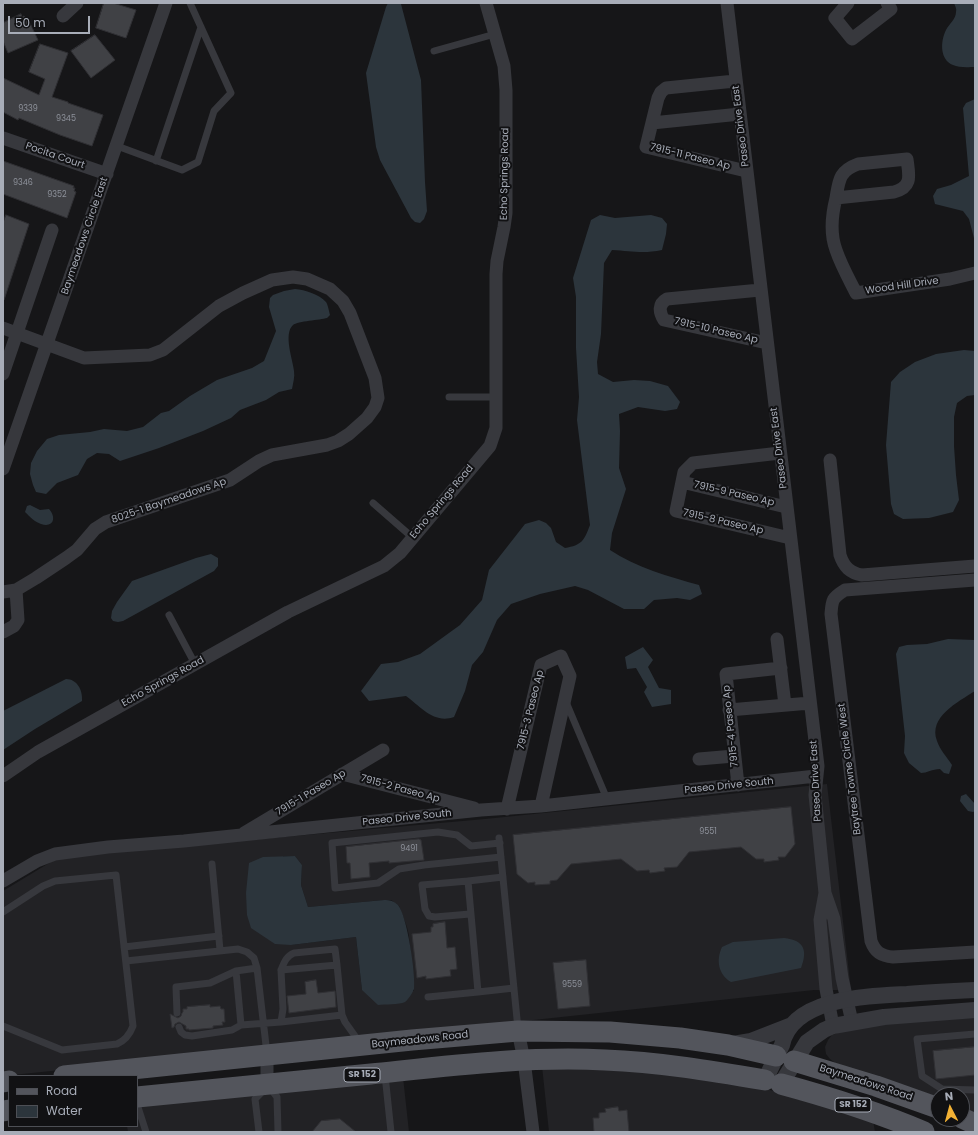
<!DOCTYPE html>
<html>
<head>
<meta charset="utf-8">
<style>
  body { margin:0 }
  #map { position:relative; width:978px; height:1135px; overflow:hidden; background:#161618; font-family:Poppins,sans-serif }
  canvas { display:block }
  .frame { position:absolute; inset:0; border:4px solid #a8adb8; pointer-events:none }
  .legend { position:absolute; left:8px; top:1075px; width:130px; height:52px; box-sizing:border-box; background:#111113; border:1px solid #4d4f55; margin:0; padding:5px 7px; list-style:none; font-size:12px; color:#a8adb8 }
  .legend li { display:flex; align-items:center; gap:8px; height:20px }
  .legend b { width:20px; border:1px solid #4d4f55 }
  .north { position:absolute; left:930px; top:1087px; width:40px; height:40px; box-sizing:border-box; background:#111113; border:1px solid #4d4f55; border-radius:50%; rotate:354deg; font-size:11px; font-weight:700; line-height:16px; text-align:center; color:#a8adb8 }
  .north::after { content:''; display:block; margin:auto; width:14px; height:18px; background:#f2b134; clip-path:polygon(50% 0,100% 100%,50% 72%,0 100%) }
  .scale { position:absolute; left:8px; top:16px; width:82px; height:18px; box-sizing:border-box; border:2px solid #a8adb8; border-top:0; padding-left:5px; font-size:12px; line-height:14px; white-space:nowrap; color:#a8adb8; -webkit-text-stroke:3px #111113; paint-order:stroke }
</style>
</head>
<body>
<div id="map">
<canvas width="978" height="1135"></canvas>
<div class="frame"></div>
<ul class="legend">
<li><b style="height:5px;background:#53555c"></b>Road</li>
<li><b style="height:11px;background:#2c353c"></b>Water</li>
</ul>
<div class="north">N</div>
<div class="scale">50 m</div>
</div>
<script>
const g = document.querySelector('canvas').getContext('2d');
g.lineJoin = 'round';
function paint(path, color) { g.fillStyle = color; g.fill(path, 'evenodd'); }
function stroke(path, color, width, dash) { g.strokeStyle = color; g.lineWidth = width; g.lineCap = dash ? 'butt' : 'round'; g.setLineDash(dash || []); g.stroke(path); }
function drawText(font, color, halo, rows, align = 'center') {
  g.font = font + ' Poppins,sans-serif'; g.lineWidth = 4; g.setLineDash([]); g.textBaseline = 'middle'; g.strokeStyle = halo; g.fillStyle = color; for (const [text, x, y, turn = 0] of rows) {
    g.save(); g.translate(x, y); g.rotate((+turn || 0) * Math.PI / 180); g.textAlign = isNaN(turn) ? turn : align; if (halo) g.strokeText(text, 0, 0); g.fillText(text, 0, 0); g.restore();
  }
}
paint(new Path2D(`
  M827 784 851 990H814L253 1050 3 1076V891L59 857 485 819ZM283 856H295L302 865 301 885 308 907 384 900H391L399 906 407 927 409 936 414 991 362 990 356 937 291 945Z
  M975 1016V1118L962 1112V1095H938V1100L835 1063 830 1059 826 1054 825 1047 828 1040 832 1035 857 1026Z
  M542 1066H607L747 1084 827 1105 873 1120 875 1132H549Z
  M403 1077 409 1132H128L127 1126H137V1104Z`), '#222225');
paint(new Path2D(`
  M388 3 401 4 421 80 425 182 427 211 424 219 420 223 415 222 411 218 380 160 376 147 366 73 386 7Z
  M954 3H975V67C969 67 959 68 953 65 940 60 940 42 946 30 949 24 956 19 956 12 957 9 955 6 954 3Z
  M975 99V242L969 219 963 211 935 204 933 196 937 189 951 185 969 176 963 108 966 103Z
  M600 215 615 218 651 215 662 218 667 224 666 234 662 250C643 254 631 251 612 250L604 263 601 334 597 362 598 374 613 382 634 380 650 381 668 386 680 402 677 409 665 411 638 407 619 414 620 431 619 468 626 489 612 533 610 550C635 567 670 577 699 585L702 594 690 600 677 598 654 600 644 609H624L588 590 575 586 540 594 511 604 497 620 483 652 472 665 465 691 454 717C434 724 421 707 406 696L369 701 361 691 381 664 398 662 420 654 460 625 482 600 489 570 525 524 539 520 546 523 551 528 556 542 565 548C582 545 584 541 590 525L577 420 579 397 576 348V297L573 278 591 220Z
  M295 289C305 290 319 294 326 302 328 305 329 311 330 315L327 318C320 320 298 321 293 325 283 334 293 360 294 371 295 377 293 383 292 389L279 392 266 400 240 410 231 418 203 431 159 448 120 461 109 454 97 453 87 459 78 475 57 483 46 494 36 492 33 485 30 474 31 463 37 451 47 439 59 435 90 432 104 429 127 431 143 427 161 413 169 411 190 396 217 380 252 368 264 361 276 331 269 307 270 298 273 295 284 291Z
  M964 350 975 351V395L967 396 957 403 954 417V446L956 475 959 500 953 512 929 518 903 519 894 514 891 504 886 445 891 382 900 372 915 362 936 354Z
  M30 505 40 510 49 509C57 518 53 528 41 524 35 522 30 517 25 512L27 506Z
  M211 554 218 558V566L214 571 123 621 118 622 113 621 111 618 112 611 117 602 132 581 196 558Z
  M948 639 975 640V691C958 702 928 717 937 741 940 750 947 757 952 765L949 774 944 773 940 769C932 769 927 773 921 773L909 763 904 753 905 736 896 654 899 647 907 645 927 644Z
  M643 647 653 660 648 667 659 688 671 690V704L652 707 644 692 647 687 636 668 627 669 625 657Z
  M66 679C77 679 83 690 82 701L35 729 3 750V711Z
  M966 794 975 804V811L973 812 968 811 960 801 961 796Z
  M295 856 302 865 301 885 308 907 384 900C390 900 394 901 398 905 407 915 416 975 414 989 413 992 408 1000 405 1002 399 1005 385 1004 378 1005L362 990 356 937 291 945 275 944 251 928 247 915 246 893 249 863 263 857Z
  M784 938C804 940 808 950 801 968L731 982C718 974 716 960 722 947L733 942Z`), '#2c353c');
const building = new Path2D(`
  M104 3H113L136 10 126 38 96 28Z
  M21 14 22 17 24 16 26 18 27 17 38 40 8 53 3 41V23Z
  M95 35 115 60 91 78 71 51Z
  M40 44 68 53 52 97 68 102V103L103 115 92 146 60 135 19 118 18 120 3 112V78L39 95 45 79 29 72Z
  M3 161 74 186 73 188H75L74 191 76 192 67 218 3 194Z
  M6 215 29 224 4 300H3V223Z
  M791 807 795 844 785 857H778L779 860 764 862V859H756L741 847 689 852 677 867 664 868 665 871 650 873 649 870 637 871 621 859 571 864 557 880 550 881V884L535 885V882L528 883 517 874 513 835Z
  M419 839 421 840 424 860 389 863V861L369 863 370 877 351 879 350 863H347L346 847Z
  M445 922 447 948 455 947 457 969 450 970 451 976 426 979V976L417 978 412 934 431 932V927H433V924Z
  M586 960 590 1006 558 1009 553 963Z
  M316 980 318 993 335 991 336 1007 289 1013 287 996 306 994 305 982Z
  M210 1005V1007L220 1006 221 1009H224L225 1022H222L223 1025 213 1026V1028L189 1030V1029H186V1026L179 1022 175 1024 174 1027 172 1028 170 1014 178 1018 181 1016 182 1013 183 1012V1009H187V1007Z
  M975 1047V1075L936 1079 933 1051Z
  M618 1107 619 1111 627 1110 629 1132H594L593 1118H599V1113L606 1112 605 1109Z
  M340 1119 356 1132H312L321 1121Z`);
paint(building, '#404145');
stroke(building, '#303034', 1);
stroke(new Path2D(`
  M434 51 495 34
  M117 146 182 170 198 162 214 111 231 93 190 3
  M156 161 201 27
  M449 397H496
  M373 503 412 537
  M169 615 195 664
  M566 702 607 799
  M499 838 518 1029
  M500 843 471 846 457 835 438 832 332 843 335 888 378 883 399 869 424 865 501 857
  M212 864 220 950
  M503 877 468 881 478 992 514 988
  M468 881 422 885 425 909 429 916 435 917 470 914
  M3 912 43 886 55 881 116 875 133 1026C130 1034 124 1041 117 1044L62 1050 3 1026
  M124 947 219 936
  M126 961 238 949 247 952 254 958 257 968 267 1054
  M281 970C284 963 286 956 294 953L335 949 337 965
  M236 971 241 1025
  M428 997 478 992
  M177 1013 176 987 210 983 236 971 257 968
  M281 1022 342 1015
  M179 1027 181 1032 185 1035 192 1036 232 1030 241 1025 281 1022 283 1009 281 970 337 965 342 1015 345 1022 360 1043
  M975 1034 917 1039 922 1076 942 1089 975 1090
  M385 1075 391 1132
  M137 1104 146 1132
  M259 1132 255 1099 261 1093 267 1084 277 1097 278 1132`), '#37383d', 7);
stroke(new Path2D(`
  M727 3 818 766 815 795 825 893 834 919 842 978 852 1022
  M848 3 835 18 852 39 891 9 887 3
  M63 16 77 3
  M735 81 666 88 661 92 658 98 646 147 746 171
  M652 123 740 114
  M3 138 107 174
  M907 159C909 175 913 187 894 192L836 198C839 180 839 171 858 164Z
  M836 198C832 214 830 234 836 250 841 265 849 279 856 293L950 279 975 273
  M760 290 667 299C658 304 659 312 664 320L767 343
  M3 328 84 358 150 355 163 350 219 306 243 293 272 280 293 277 307 279 330 289 343 301 350 313 375 378 378 398 375 407 367 418 349 434 338 441 327 445 272 455 259 461 230 480 106 522 95 529 77 550 66 558 36 578 16 590 3 592
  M3 374 52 230
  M780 453 693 463 684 472 676 511 790 538
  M830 460 840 555C844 567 850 573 862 575L975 566
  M3 469 166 3
  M682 482 786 507
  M975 580 845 590C832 598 832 600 831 614L871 941C875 952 881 956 893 957L975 952
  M3 632 14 626 18 620 16 590
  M777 639 785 705
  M729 710 810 703
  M699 759 734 756
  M342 774 474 808
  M3 776 38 752 288 612 384 566 400 553 490 446 496 428V274L497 261 504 227 506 213V90L504 66 486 3
  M738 785 726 674 781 668
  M507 809 541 665 561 656 570 676 541 806
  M244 833 383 750
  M3 881 37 861 55 854 108 847 184 841 481 810 541 806 816 776
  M825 893 820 920 826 989 833 1026
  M518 1031 524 1060 533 1132
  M267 1056V1084`), '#37383d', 13);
stroke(new Path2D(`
  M733 1044 751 1041 792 1025
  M765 1080 782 1045C792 997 869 996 907 994 930 992 952 991 975 990
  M781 1084 807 1042 824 1030 833 1026 884 1017 975 1010`), '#37383d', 16);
stroke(new Path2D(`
  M794 1061 876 1086 938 1108
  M64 1076 412 1040 518 1031 610 1032 680 1038 728 1045 776 1056
  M3 1082 9 1081
  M781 1084C829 1097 877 1112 924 1132
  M137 1097C215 1089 293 1082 371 1074 448 1066 526 1056 605 1060 659 1062 712 1071 765 1080
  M3 1111 9 1110
  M962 1118 975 1124`), '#53555c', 21);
drawText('8px', '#8e929b', null, [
  ["9339",28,109],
  ["9345",66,119],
  ["9346",23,183],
  ["9352",57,195],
  ["9551",708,832],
  ["9491",409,849],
  ["9559",572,985]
]);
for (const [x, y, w] of [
  [362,1075,36],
  [853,1105,36]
]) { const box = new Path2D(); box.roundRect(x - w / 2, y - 7, w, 14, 3); g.fillStyle = '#111113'; g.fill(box); stroke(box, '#a8adb8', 1); }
drawText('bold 9px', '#a8adb8', null, [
  ["SR 152",362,1075],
  ["SR 152",853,1105]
]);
drawText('10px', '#a8adb8', '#111113', [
  ["Paseo Drive East",741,126,-97],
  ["Pocita Court",55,156,19],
  ["7915-11 Paseo Ap",690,157,14],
  ["Echo Springs Road",505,174,-89],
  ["Baymeadows Circle East",85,236,-71],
  ["Wood Hill Drive",902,286,-8],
  ["7915-10 Paseo Ap",716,331,13],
  ["Paseo Drive East",779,448,-97],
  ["7915-9 Paseo Ap",734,494,13],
  ["8025-1 Baymeadows Ap",169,501,-19],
  ["Echo Springs Road",442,502,-50],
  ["7915-8 Paseo Ap",723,522,13],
  ["Echo Springs Road",163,682,-29],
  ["7915-3 Paseo Ap",531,710,-76],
  ["7915-4 Paseo Ap",731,726,-96],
  ["Baytree Towne Circle West",850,769,-97],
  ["Paseo Drive East",816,781,-93],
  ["Paseo Drive South",729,786,-6],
  ["7915-2 Paseo Ap",400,789,15],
  ["7915-1 Paseo Ap",311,793,-31],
  ["Paseo Drive South",407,818,-6],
  ["Baymeadows Road",420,1040,-6],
  ["Baymeadows Road",866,1083,18]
]);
</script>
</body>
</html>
